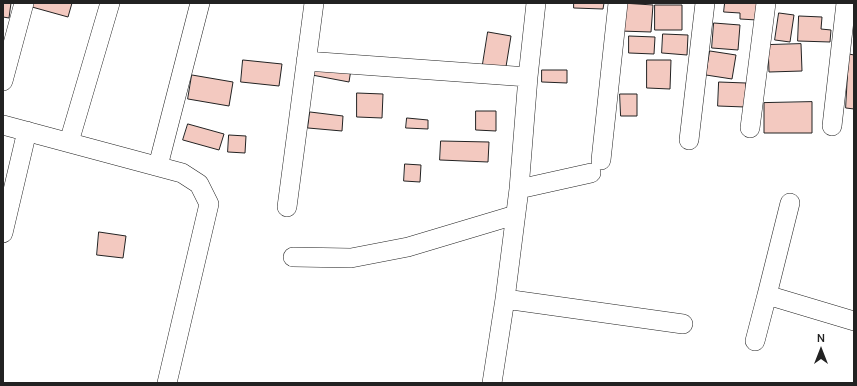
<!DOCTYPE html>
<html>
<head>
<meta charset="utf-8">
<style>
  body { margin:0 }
  #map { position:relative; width:857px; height:386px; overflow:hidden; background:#fff; font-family:Manrope,sans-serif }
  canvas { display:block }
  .frame { position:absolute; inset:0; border:4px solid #222; pointer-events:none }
  .north { position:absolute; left:801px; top:330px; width:40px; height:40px; -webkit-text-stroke:3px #fff; paint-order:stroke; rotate:0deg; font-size:11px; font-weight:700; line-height:16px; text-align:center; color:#222 }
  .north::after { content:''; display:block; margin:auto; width:14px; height:18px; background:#222; clip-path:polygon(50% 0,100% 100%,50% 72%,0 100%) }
</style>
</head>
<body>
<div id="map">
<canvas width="857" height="386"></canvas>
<div class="frame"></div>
<div class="north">N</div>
</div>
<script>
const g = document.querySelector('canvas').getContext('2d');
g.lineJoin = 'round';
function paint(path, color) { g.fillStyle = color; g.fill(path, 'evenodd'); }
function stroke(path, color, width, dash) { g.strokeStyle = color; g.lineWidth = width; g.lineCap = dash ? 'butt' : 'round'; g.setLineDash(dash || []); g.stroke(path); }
const building = new Path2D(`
  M3 3H11L9 18 3 17Z
  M34 3H72L68 17 32 7Z
  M574 3H604L603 9 574 8Z
  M622 3 653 5 651 32 620 31Z
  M725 3H758L757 20 740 19V13L724 12Z
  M655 5H682V30H655Z
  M779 13 794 15 790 42 775 40Z
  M799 16 822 17 821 29 831 30 830 42 798 41Z
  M714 23 740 25 738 50 712 48Z
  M488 32 511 36 504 79 481 76Z
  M663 34 688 35 687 55 662 53Z
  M629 36 655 37 654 54 629 53Z
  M801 44 802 71 769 72 768 45Z
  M710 51 736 55 732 79 706 75Z
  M849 54 854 55V109L846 108Z
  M315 56 352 63 349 82 312 75Z
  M243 60 282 64 279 86 241 82Z
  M647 60H671L670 89 647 88Z
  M542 70H567V83L542 82Z
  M192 75 233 82 229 106 188 99Z
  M719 82 746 83 745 107 718 106Z
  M357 93 383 94 382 118 357 117Z
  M620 94H637V116H621Z
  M812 102V133H764V103Z
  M476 111H496V131L476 130Z
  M310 112 343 116 342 131 308 128Z
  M407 118 428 120V129L406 128Z
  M188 124 224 134 219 150 183 140Z
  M229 135 246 136 245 153 228 152Z
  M441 141 489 142 488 162 440 160Z
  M405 164 421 165 420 182 404 181Z
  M99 232 126 236 123 258 97 255Z`);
paint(building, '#f3c9c0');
stroke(building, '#222', 1);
const minor = new Path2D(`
  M306 61 528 77
  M3 81 24 3
  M3 125 182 173 199 184 209 204 167 383
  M832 126 846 3
  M750 128 766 3
  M689 140 705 3
  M69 142 110 3
  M601 160 618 3
  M158 166 200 3
  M519 189 591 173
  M287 207 314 3
  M3 233 27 131
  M293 257 351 258 408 247 515 215
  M767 295 790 203
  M505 299 683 324
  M755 341 767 295 854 321
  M492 383 505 299 519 189 528 77 536 3`);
stroke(minor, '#222', 20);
stroke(minor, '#fff', 19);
</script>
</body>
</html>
